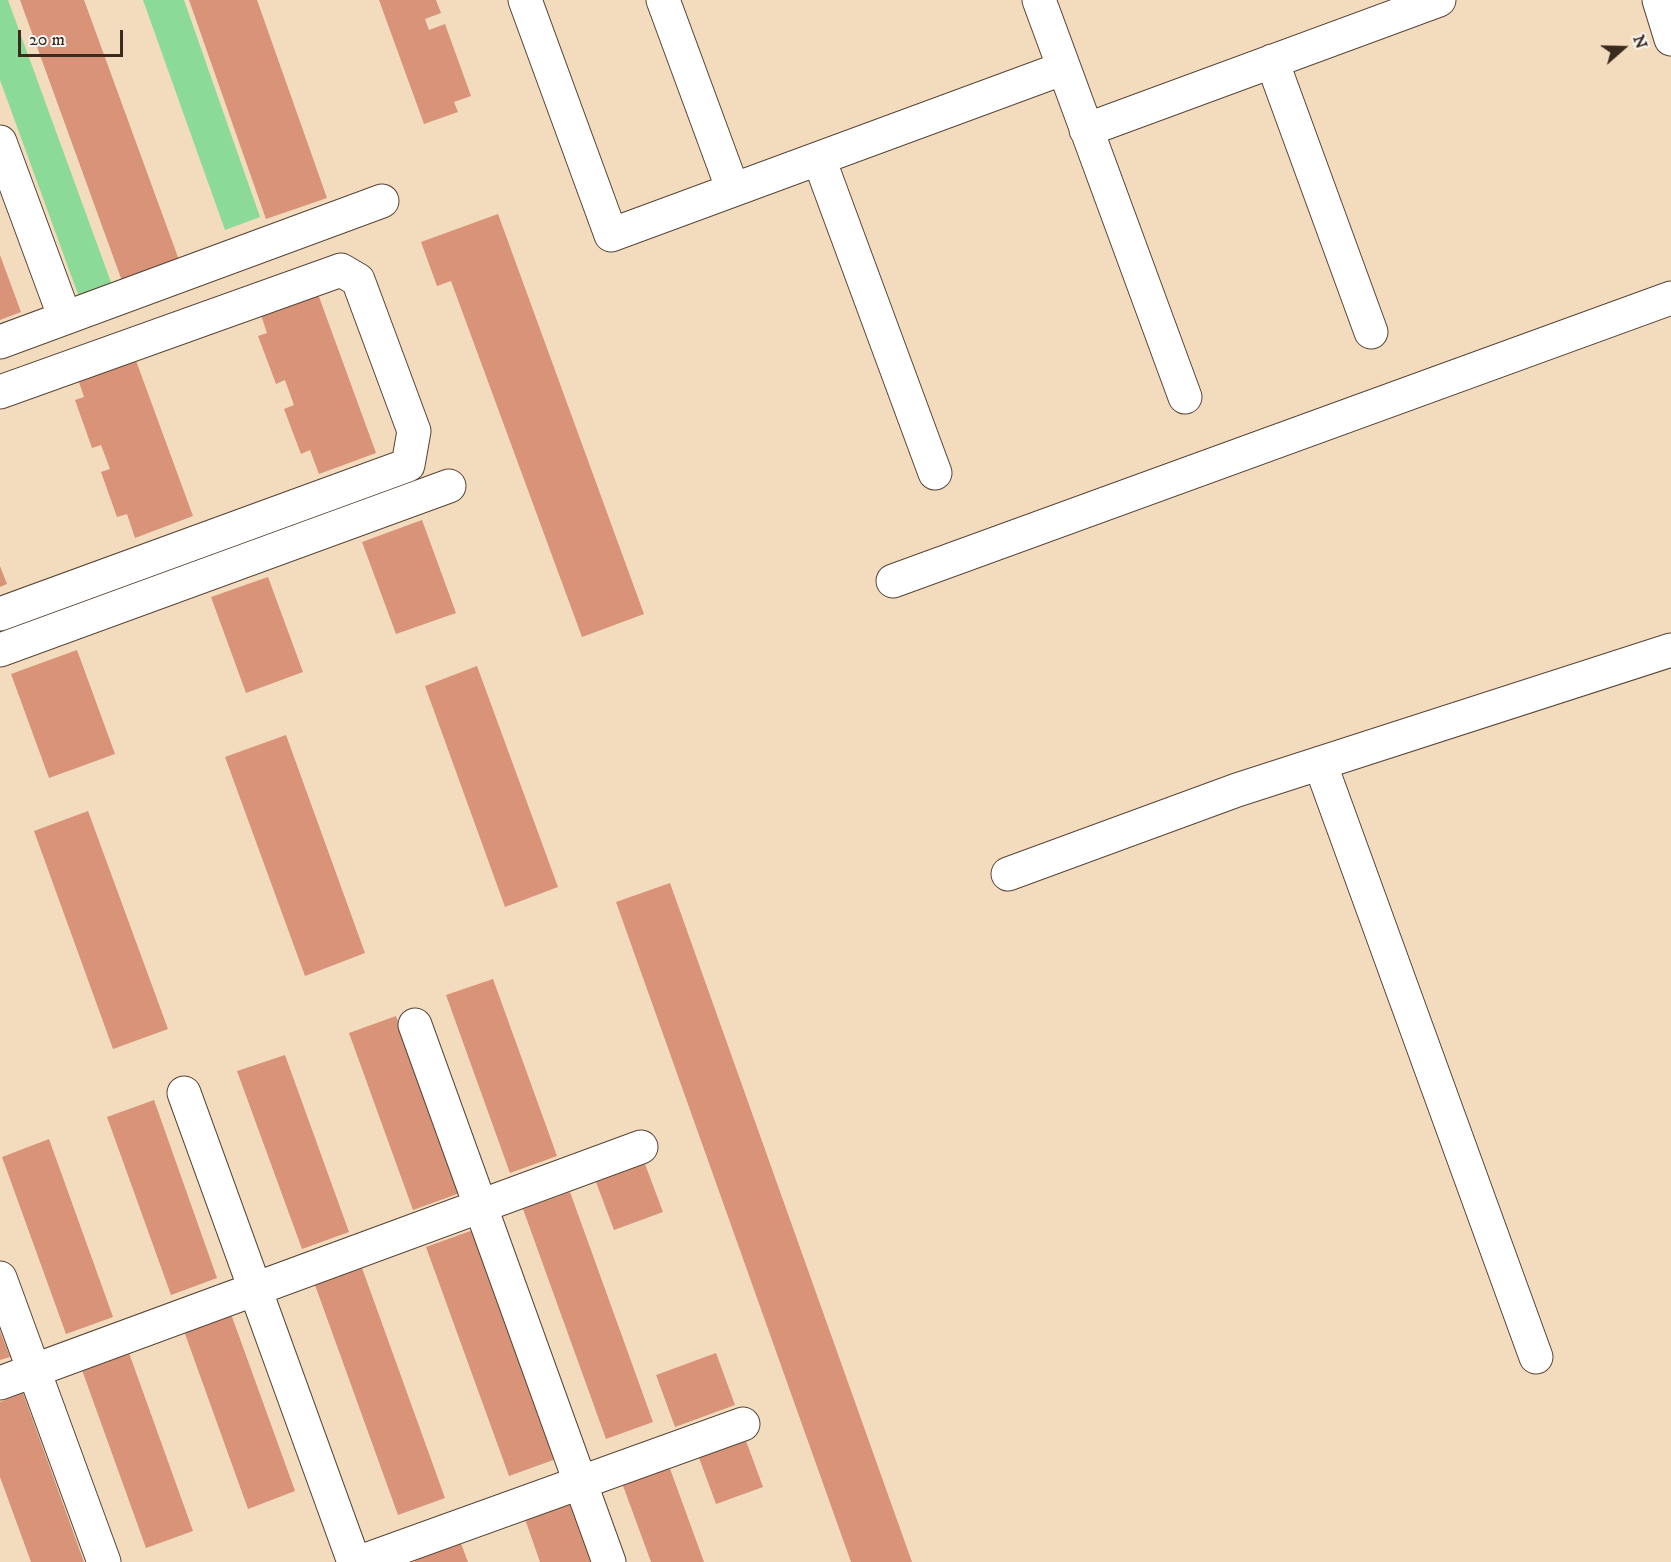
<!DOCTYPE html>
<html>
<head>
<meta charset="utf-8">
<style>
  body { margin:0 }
  #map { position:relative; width:1671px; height:1562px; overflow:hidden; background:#f3dbbe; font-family:"IM FELL DW Pica",serif }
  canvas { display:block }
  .north { position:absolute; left:1593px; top:18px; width:60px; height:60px; -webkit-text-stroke:4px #f6f6f2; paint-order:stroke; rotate:70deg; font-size:16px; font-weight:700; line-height:24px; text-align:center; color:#3b2a1e }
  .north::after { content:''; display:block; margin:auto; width:21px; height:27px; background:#3b2a1e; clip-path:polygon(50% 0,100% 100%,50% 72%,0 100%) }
  .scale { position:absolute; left:18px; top:30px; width:105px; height:27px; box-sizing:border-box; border:3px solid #3b2a1e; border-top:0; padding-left:8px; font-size:18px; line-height:21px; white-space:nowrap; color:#3b2a1e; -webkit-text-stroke:4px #f6f6f2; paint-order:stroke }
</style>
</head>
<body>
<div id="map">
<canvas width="1671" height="1562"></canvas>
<div class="north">N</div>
<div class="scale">20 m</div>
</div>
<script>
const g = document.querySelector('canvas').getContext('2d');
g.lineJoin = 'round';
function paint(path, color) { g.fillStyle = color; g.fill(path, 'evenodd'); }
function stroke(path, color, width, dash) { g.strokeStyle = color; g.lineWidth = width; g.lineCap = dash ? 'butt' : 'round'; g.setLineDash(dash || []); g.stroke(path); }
paint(new Path2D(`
  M0 0H8L112 285 79 297 0 80Z
  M143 0H184L260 217 225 230Z`), '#8bda98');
paint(new Path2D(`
  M20 0H84L179 260 122 281Z
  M189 0H257L327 198 266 219Z
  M379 0H436L441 13 425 19 429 30 445 24 471 96 454 102 458 112 424 124Z
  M498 214 644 614 582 637 451 281 437 286 421 242Z
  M0 255 21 312 0 320Z
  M318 294 376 453 319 474 310 450 301 454 284 409 294 405 285 380 276 384 258 336 267 333 261 315Z
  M135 358 193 516 135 538 127 514 117 517 101 472 110 469 101 445 92 448 75 400 84 397 78 379Z
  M422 520 456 613 396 634 362 542Z
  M0 566 7 584 0 587Z
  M268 577 303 672 246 693 211 597Z
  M77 650 115 754 49 778 11 674Z
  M477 666 558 887 505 907 425 686Z
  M286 735 365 953 305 976 225 757Z
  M88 811 168 1029 113 1049 34 831Z
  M670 883 912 1562H851L616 902Z
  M493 979 557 1156 510 1173 446 995Z
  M396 1016 460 1193 413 1210 349 1033Z
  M285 1055 349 1232 302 1249 237 1071Z
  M154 1100 217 1278 171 1295 107 1117Z
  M49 1139 113 1317 66 1334 2 1157Z
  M645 1164 663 1212 614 1230 596 1182Z
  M570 1192 653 1422 606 1439 523 1209Z
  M473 1230 556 1459 509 1476 426 1247Z
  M362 1268 445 1498 398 1515 315 1285Z
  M231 1314 295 1491 248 1509 184 1331Z
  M0 1331 10 1357 0 1360Z
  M129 1353 193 1531 146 1548 82 1370Z
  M716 1353 735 1405 675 1427 656 1375Z
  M23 1393 84 1562H31L0 1477V1402Z
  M745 1438 763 1487 716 1504 698 1455Z
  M669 1466 704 1562H651L622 1483Z
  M572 1502 593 1562H540L525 1519Z
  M460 1541 468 1562H415L414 1558Z`), '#d89379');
const minor = new Path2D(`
  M525 0 611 235 1064 68
  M663 0 733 190
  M1039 0 1185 397
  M1659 0 1671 39
  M1272 61 1371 332
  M1086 130 1439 0
  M0 142 65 318
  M819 159 935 473
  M0 342 382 201
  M0 392 341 270 358 280 414 431 408 465 0 614
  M893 581 1671 298
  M0 650 449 486
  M1320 763 1536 1357
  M1008 874 1237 790 1671 650
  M415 1025 609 1562
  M184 1093 354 1562
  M0 1278 104 1562
  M0 1383 641 1147
  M360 1562 743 1424`);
stroke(minor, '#574536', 35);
stroke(minor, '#fff', 33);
</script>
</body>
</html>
